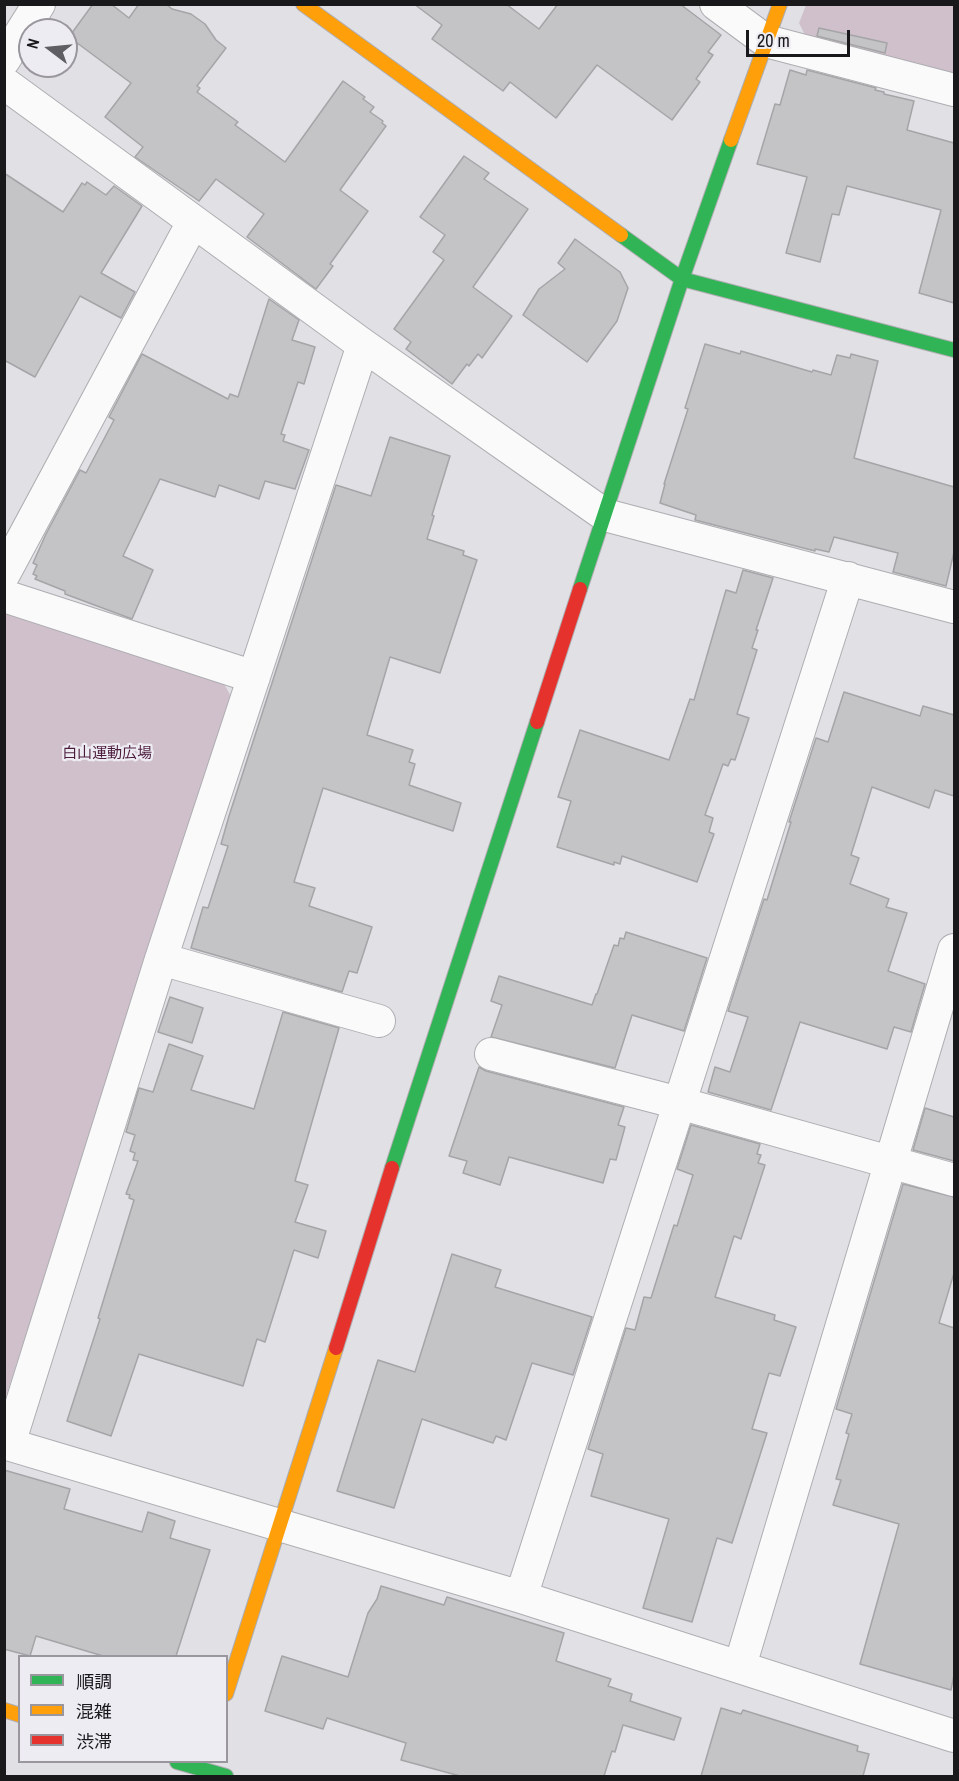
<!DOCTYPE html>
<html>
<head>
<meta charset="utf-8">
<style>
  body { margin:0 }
  #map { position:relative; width:959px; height:1781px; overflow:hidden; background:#e1e0e5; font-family:"Archivo Narrow","Noto Sans JP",sans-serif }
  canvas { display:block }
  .frame { position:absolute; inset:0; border:6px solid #19181b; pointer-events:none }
  .legend { position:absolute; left:18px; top:1655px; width:210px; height:108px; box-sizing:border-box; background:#eeecf3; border:2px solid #99979d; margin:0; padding:8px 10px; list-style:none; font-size:18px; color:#19181b }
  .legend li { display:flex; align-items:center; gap:12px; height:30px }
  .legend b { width:30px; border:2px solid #99979d }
  .north { position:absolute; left:18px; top:18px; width:60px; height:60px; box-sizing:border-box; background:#eeecf3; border:2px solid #99979d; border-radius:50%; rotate:286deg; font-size:16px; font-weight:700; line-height:24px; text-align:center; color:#19181b }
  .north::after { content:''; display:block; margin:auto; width:21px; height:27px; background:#5f5e62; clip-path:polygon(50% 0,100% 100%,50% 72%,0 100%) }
  .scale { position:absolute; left:746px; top:30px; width:104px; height:27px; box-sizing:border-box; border:3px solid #19181b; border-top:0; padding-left:8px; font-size:18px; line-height:21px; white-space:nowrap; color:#19181b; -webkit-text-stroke:4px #eeecf3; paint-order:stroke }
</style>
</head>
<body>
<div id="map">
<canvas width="959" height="1781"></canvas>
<div class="frame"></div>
<ul class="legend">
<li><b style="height:8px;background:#30b455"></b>順調</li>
<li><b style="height:8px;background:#ff9f0a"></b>混雑</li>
<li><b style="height:8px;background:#e5322d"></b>渋滞</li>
</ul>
<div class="north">N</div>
<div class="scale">20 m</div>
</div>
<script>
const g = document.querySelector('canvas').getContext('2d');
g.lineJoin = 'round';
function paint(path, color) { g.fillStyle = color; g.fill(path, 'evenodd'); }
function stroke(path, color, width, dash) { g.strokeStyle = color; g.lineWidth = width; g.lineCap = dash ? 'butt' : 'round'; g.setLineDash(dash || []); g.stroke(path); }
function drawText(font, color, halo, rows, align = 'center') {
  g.font = font + ' "Archivo Narrow","Noto Sans JP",sans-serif'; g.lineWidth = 4.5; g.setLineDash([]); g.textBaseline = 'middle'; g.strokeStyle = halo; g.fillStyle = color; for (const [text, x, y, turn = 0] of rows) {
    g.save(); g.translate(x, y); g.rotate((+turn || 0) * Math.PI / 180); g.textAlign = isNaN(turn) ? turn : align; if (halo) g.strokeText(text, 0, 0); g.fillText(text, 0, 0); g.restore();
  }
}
paint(new Path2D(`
  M806 5H954V76L806 37 799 23Z
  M5 613 224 684 232 698 5 1399Z`), '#cfc0cc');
const building = new Path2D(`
  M93 4H111L129 18 139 4H166L172 9 191 14 205 24 216 40 226 48 197 86 200 88 197 92 238 122 235 125 285 162 343 81 365 97 363 99 374 107 370 112 383 121 382 123 386 126 340 190 368 211 330 264 333 266 316 289 247 237 264 214 216 179 199 201 135 157 143 147 105 117 131 83 69 37Z
  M414 4H506L539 29 558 4H680L721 35 708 52 713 55 696 79 700 82 672 120 597 65 556 118 510 82 503 91 432 39 442 25Z
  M819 28 887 43 885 53 817 36Z
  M790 70 806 75 807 70 876 88 875 90 884 92V94L914 101 907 130 954 143V303L919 293 941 210 847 186 839 215 832 214 820 262 786 253 807 177 757 164 775 104 780 105Z
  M464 156 489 173 484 179 528 209 473 287 512 316 482 358 478 354 469 366 467 364 452 384 406 349 411 342 394 329 444 260 433 252 445 235 420 217Z
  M4 173 63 212 82 183 85 185 87 182 106 195 114 186 142 206 101 273 135 292 121 318 80 296 35 377 4 360Z
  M575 239 620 272 628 288 617 321 587 362 523 315 539 289 565 269 558 263Z
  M269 299 299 320 292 340 315 347 304 384 298 382 281 434 285 435 283 441 309 450 295 489 265 481 259 499 219 485 215 497 160 479 123 556 153 570 132 619 65 594V591L35 579 37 576 33 574 37 565 33 563 46 534 80 470 86 473 114 420 109 417 142 354 228 399 230 394 238 397Z
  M705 344 740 354 741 351 812 372 813 370 831 375 837 355 850 358 851 354 878 361 854 458 954 487V552L946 586 893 572 898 553 834 537 829 552 815 549V551L695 520 696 515 660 503 665 484H664L688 409 685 408Z
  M390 437 450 456 432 515 434 516 427 539 464 551 463 555 477 560 440 673 390 657 367 735 413 750 409 762 415 764 409 785 461 803 453 831 323 788 294 882 315 888 309 906 372 927 357 973 349 971 342 992 191 948 203 907 208 908 228 846 221 844 229 816 336 485 371 496Z
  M743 570 773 578 756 630H758L752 648 757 650 737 714 749 718 735 760 731 759 728 766 723 764 705 815 713 818 709 832 714 834 697 882 622 856 620 864 614 862V865L557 847 571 801 558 797 580 730 669 760 690 699 694 700 726 590 736 593Z
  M844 692 920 716 923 706 954 715V796L935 790 929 808 872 787 851 855 859 858 850 884 889 899 886 907 907 913 888 971 925 984 911 1032 894 1027 887 1049 800 1022 771 1110 708 1092 715 1067 730 1072 748 1017 728 1011 764 899 767 900 791 822H789L816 738 828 742Z
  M626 932 707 958 684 1031 632 1015 615 1068 491 1037 502 1005 491 1001 499 976 592 1005 596 994H597L614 945 618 946 620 938 624 939Z
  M170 997 203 1008 192 1043 158 1032Z
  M283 1012 339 1028 295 1181 308 1185 295 1222 326 1231 318 1258 294 1250 265 1342 257 1339 243 1386 139 1354 111 1436 67 1421 100 1319 98 1318 134 1200 129 1198 130 1195 126 1194 138 1161 133 1160 135 1153 130 1151 135 1135 126 1132 139 1088 153 1092 169 1044 203 1056 191 1090 254 1109Z
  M479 1067 486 1071 624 1107 618 1125 625 1127 616 1160 610 1159 603 1183 509 1157 500 1185 463 1173 467 1161 449 1156Z
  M925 1108 954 1117V1161L913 1150Z
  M691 1125 760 1144 757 1154 761 1155 758 1163 765 1165 741 1239 734 1236 715 1297 775 1315 774 1320 796 1327 780 1376 769 1373 752 1429 767 1433 732 1543 717 1538 692 1622 643 1608 669 1519 591 1496 603 1454 588 1449 626 1328 635 1330 644 1297 651 1298 674 1225 677 1226 693 1175 677 1169Z
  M903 1184 954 1197V1273L939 1323 954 1328V1675L951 1690 860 1664 899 1524 833 1505 841 1480 836 1479 849 1434 846 1433 852 1414 836 1409Z
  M452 1254 501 1270 495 1287 592 1317 573 1375 532 1363 506 1440 496 1436 493 1443 422 1419 394 1508 337 1491 378 1360 415 1372Z
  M4 1470 70 1489 64 1509 142 1532 148 1512 175 1521 170 1538 210 1550 176 1656H103L36 1636 30 1656 4 1649Z
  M381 1586 444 1605 447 1597 564 1633 556 1661 611 1679 608 1686 632 1694 630 1701 681 1718 674 1740 623 1725 615 1752 612 1751 604 1776H460L401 1760 406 1743 327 1718 323 1729 265 1711 282 1656 348 1677 368 1613 377 1599Z
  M721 1708 741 1714 743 1710 858 1746 857 1751 869 1754 863 1776H701Z`);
paint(building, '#c4c3c6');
stroke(building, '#a5a4a7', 1.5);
const street = new Path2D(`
  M716 4 766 41 954 90
  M4 60 39 4
  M4 83 363 345 605 515 954 607
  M4 574 193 222
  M4 596 254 677
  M161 959 379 1021
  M491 1054 679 1103 954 1180
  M4 1443 521 1597 954 1736
  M9 1444 161 959 363 345
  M521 1597 848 578
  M740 1666 954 950`);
const fast = new Path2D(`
  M621 235 682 279 954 350
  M580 589 682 279 731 140
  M392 1168 537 722
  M177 1762 226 1776`);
const slow = new Path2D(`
  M303 4 621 235
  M731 140 780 4
  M226 1694 336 1348
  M4 1710 20 1715`);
const jam = new Path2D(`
  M537 722 580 589
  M336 1348 392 1168`);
stroke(street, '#aeadb1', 34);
stroke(fast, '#aeadb1', 16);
stroke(slow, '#aeadb1', 16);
stroke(jam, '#aeadb1', 16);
stroke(street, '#fafafb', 32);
stroke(fast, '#30b455', 14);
stroke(slow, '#ff9f0a', 14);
stroke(jam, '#e5322d', 14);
drawText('15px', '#4c1c3d', '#eeecf3', [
  ["白山運動広場",107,754]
]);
</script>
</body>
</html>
